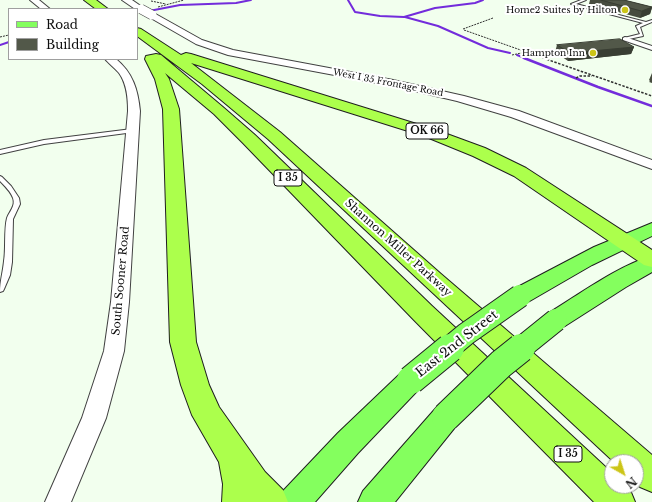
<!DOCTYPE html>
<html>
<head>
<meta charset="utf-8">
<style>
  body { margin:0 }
  #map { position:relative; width:652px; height:502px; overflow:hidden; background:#f2ffee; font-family:"Libre Baskerville",serif }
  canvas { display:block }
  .legend { position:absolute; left:8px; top:8px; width:130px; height:52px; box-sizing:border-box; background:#fff; border:1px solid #9f9f9f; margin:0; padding:5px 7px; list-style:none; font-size:12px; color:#0e0e0e }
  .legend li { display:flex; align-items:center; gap:8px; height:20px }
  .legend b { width:20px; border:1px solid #9f9f9f }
  .north { position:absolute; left:604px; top:454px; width:40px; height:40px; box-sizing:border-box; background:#fff; border:1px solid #9f9f9f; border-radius:50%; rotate:141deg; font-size:11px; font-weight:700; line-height:16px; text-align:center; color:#0e0e0e }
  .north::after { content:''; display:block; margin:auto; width:14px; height:18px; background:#ccc517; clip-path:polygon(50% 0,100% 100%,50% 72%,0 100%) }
</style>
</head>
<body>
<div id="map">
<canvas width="652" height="502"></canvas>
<ul class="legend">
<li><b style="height:5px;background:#84ff5e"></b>Road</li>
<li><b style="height:11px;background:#525849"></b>Building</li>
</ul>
<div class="north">N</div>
</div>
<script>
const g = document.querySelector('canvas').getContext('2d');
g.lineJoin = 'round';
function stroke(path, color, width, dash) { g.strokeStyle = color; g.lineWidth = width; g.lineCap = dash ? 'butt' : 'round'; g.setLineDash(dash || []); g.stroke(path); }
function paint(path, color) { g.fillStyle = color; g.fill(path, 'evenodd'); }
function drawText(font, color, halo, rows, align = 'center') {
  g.font = font + ' "Libre Baskerville",serif'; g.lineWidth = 4; g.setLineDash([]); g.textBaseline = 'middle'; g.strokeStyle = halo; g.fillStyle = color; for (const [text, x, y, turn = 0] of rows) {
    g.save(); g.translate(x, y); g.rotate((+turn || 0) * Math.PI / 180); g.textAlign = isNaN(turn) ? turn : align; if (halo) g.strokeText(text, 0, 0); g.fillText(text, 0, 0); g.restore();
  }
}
stroke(new Path2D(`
  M348 0 355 12 380 16 404 17 435 8 475 3 483 0
  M149 11 180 5 236 3 251 0
  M405 17 438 26 488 48 510 53
  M0 45 9 42
  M517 55 527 59`), '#732cdb', 2);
stroke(new Path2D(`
  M524 58 598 87 652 106`), '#732cdb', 2.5);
const service = new Path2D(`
  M581 0H586L576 4 646 22 652 20V22L640 27 643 36 624 40V38L640 34 636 26 643 23 571 4Z
  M132 129 134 130V132L44 144 0 154V150L44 140Z
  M0 176 2 177 11 186 19 198 20 204 13 219 12 262 10 275 4 289 3 291 0 292C0 281 3 272 4 261 6 250 4 229 7 218 9 212 16 206 13 198 11 192 5 186 0 181Z`);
const minor = new Path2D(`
  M625 37 652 46V50L623 40V38Z`);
const tertiary = new Path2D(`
  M30 0H39L50 9H41Z
  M122 0H132L145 9 141 11H138Z
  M152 12 202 40 233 50 393 80 464 96 519 111 652 160V169L511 117 457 101 393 86 228 55 196 44 149 17 148 15 149 13Z
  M105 59H116C133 73 138 90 140 111L129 302 124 351 106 418 71 502H45L82 418 104 351 111 302 128 111C128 98 127 84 119 73 115 68 109 64 105 59Z`);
const primary = new Path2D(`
  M652 223V236L592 265 528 302 520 304 512 302 508 296 512 290 594 247Z
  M652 256V272L626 287 565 326 556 329 547 326 544 320 547 314C577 296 619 265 652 256Z
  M411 369 420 372 424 380 420 388 358 453 315 502H278L283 491 338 433 402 372Z
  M446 404 456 408 460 417 456 426 395 502H358L363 491 436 408Z`);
const motorway = new Path2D(`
  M84 0H96L108 9H96Z
  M137 28 141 29 181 55 186 53 191 54 436 130 485 148 526 168 652 250V267L644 265 514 176 473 156 424 136 191 63 280 132 441 274 652 455V492L640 487 636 483V462H614L268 139 202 84 137 36Z
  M156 54 161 55 224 108 255 135 432 306 612 473V486H626L630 490 635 502H594L414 320 243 143 214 114 165 73 169 79 179 109 196 342 209 385 219 407 265 472 283 490 288 502H222L223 484 219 462 192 415 181 385 170 342 163 109 155 79 145 59 146 56Z`);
stroke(service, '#414141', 2);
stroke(minor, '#414141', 2);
stroke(tertiary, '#414141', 2);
stroke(primary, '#1f1f1f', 2);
stroke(motorway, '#1f1f1f', 2);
stroke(new Path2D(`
  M151 1 166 4
  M158 7 184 0
  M463 29 493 18
  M464 30 546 59
  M0 37 9 35
  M512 55 526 52`), '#303030', 1, [2, 1]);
stroke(new Path2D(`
  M543 58 652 96
  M576 78 580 76H592`), '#303030', 1.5, [2.5, 1.5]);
paint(service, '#fff');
paint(minor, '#fff');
paint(tertiary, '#fff');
paint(primary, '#84ff5e');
paint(motorway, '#acff4c');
const tertiaryBridge = new Path2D(`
  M141 9 152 15`);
const primaryBridgeFar1 = new Path2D(`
  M448 349 466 334 520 296
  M520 349 556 320`);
const primaryBridge = new Path2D(`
  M411 380 450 348
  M446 417 501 364 521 348`);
stroke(tertiaryBridge, '#414141', 10, []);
stroke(primaryBridgeFar1, '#1f1f1f', 24, []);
stroke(primaryBridge, '#1f1f1f', 30, []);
stroke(tertiaryBridge, '#fff', 9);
stroke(primaryBridgeFar1, '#84ff5e', 22);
stroke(primaryBridge, '#84ff5e', 28);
paint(new Path2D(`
  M590 0H624L652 7V8L650 14 640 18 589 4Z
  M557 45 634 47 631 54 568 61 555 52Z
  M652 73V83L649 82 650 81 649 80Z`), '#474c3f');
paint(new Path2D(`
  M652 7 650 14 640 18 642 11Z
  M634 47 631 54 568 61 570 53Z`), '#393e33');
const building = new Path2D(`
  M601 0H624L652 7 642 11Z
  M620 39 634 47 570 53 557 45Z`);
paint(building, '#525849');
stroke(building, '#393e33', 1);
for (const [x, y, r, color] of [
  [625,10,4,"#ccc517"],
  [593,53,4,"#ccc517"]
]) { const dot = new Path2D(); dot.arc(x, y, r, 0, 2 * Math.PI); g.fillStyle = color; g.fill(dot); stroke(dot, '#fff', 1.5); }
drawText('9px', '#0e0e0e', '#fff', [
  ["Home2 Suites by Hilton",617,10],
  ["Hampton Inn",585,53]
], 'right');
drawText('9px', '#0e0e0e', '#fff', [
  ["West I 35 Frontage Road",388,83,11]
]);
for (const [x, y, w] of [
  [427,131,42],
  [288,178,28],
  [568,454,28]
]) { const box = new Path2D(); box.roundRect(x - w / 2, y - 8, w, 16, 3); g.fillStyle = '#fff'; g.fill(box); stroke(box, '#0e0e0e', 1); }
drawText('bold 10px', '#0e0e0e', null, [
  ["OK 66",427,131],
  ["I 35",288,178],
  ["I 35",568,454]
]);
drawText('11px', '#0e0e0e', '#fff', [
  ["Shannon Miller Parkway",398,248,42],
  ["South Sooner Road",121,281,-85]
]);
drawText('13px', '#0e0e0e', '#fff', [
  ["East 2nd Street",457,344,-38]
]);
</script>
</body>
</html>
